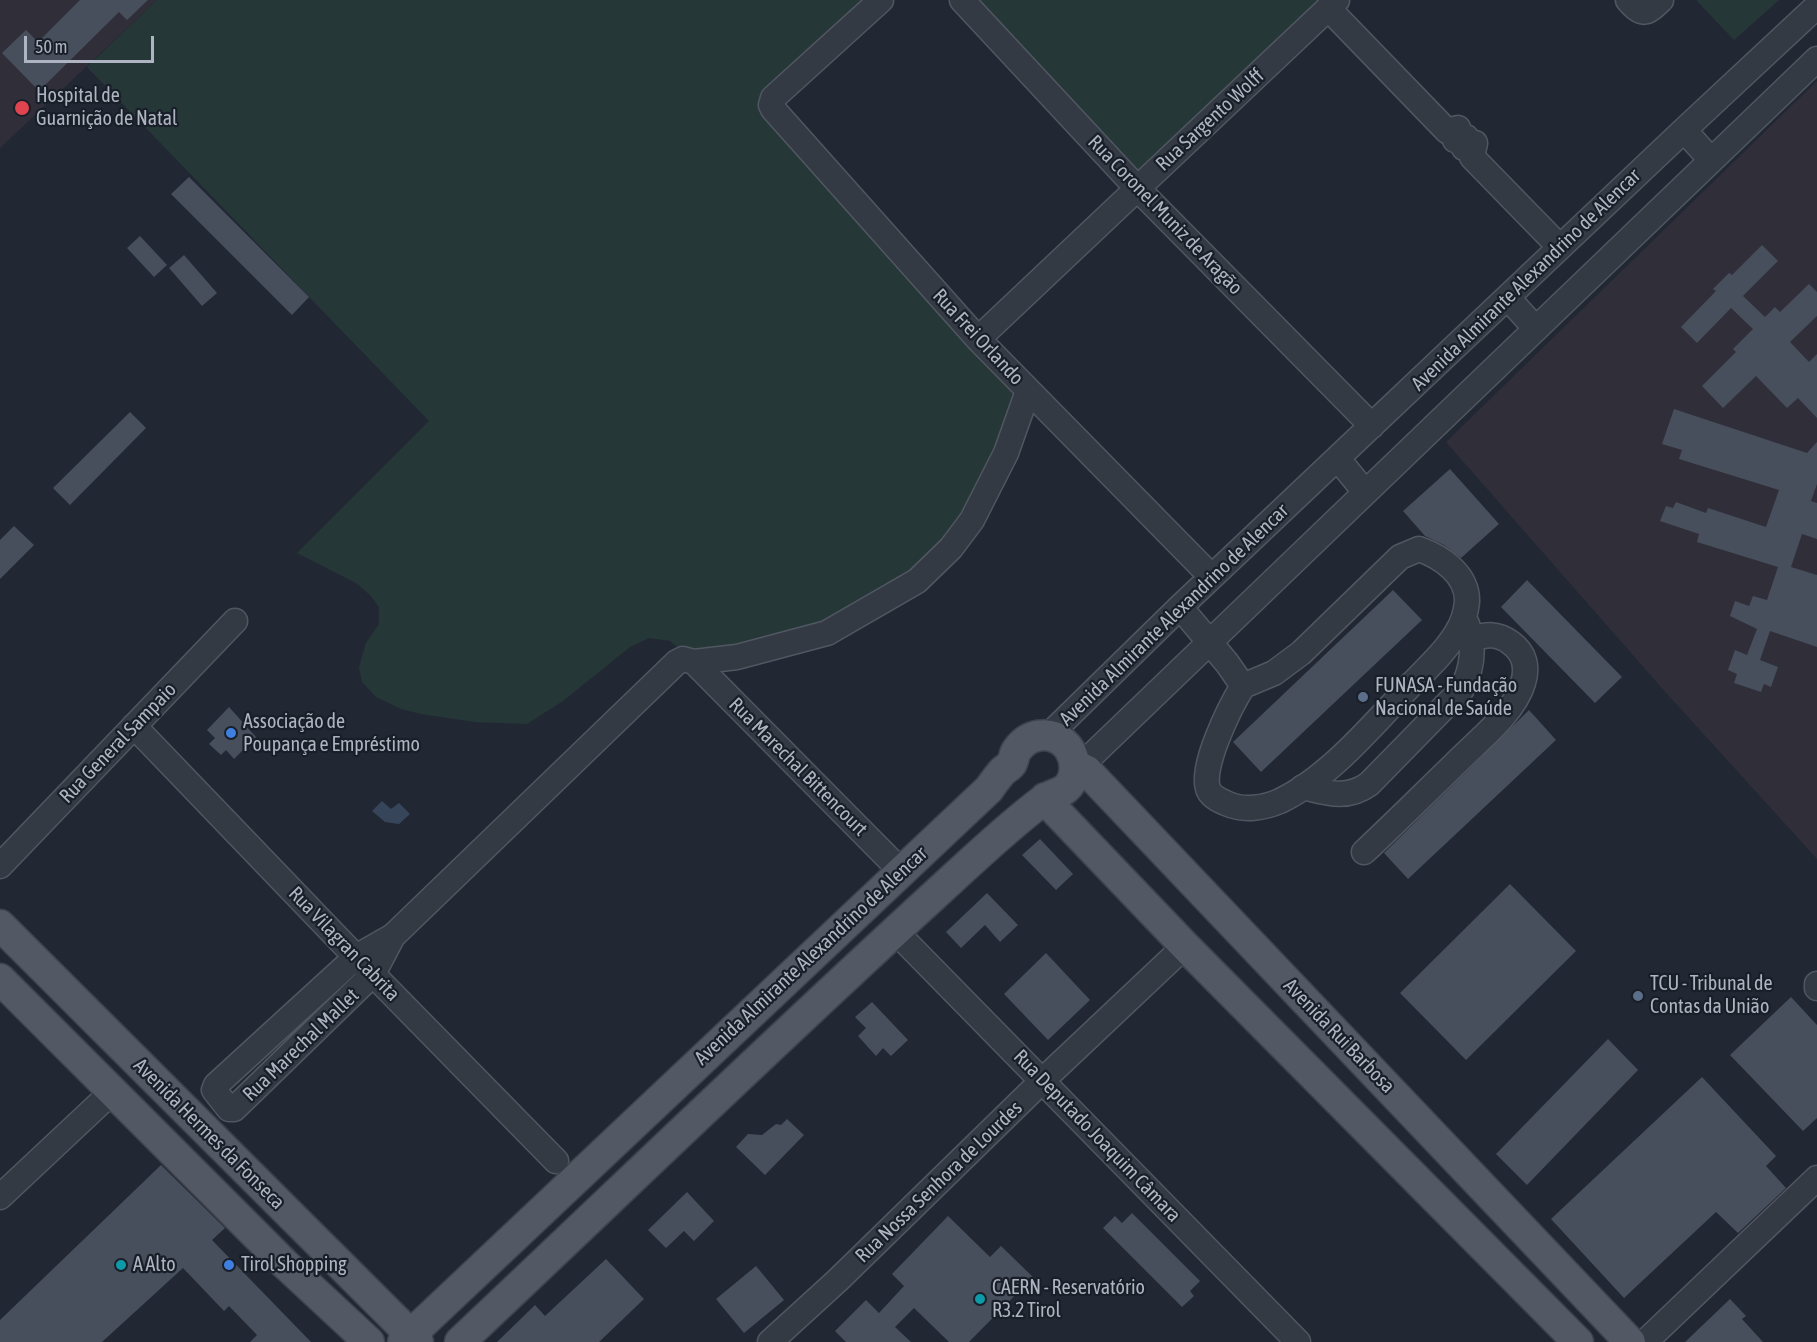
<!DOCTYPE html>
<html>
<head>
<meta charset="utf-8">
<style>
  body { margin:0 }
  #map { position:relative; width:1817px; height:1342px; overflow:hidden; background:#212833; font-family:"Asap Condensed",sans-serif }
  canvas { display:block }
  .scale { position:absolute; left:24px; top:36px; width:130px; height:27px; box-sizing:border-box; border:3px solid #aeb4c1; border-top:0; padding-left:8px; font-size:18px; line-height:21px; white-space:nowrap; color:#aeb4c1; -webkit-text-stroke:4px #191f28; paint-order:stroke }
</style>
</head>
<body>
<div id="map">
<canvas width="1817" height="1342"></canvas>
<div class="scale">50 m</div>
</div>
<script>
const g = document.querySelector('canvas').getContext('2d');
g.lineJoin = 'round';
function paint(path, color) { g.fillStyle = color; g.fill(path, 'evenodd'); }
function stroke(path, color, width, dash) { g.strokeStyle = color; g.lineWidth = width; g.lineCap = dash ? 'butt' : 'round'; g.setLineDash(dash || []); g.stroke(path); }
function drawText(font, color, halo, rows, align = 'center') {
  g.font = font + ' "Asap Condensed",sans-serif'; g.lineWidth = 4.5; g.setLineDash([]); g.textBaseline = 'middle'; g.strokeStyle = halo; g.fillStyle = color; for (const [text, x, y, turn = 0] of rows) {
    g.save(); g.translate(x, y); g.rotate((+turn || 0) * Math.PI / 180); g.textAlign = isNaN(turn) ? turn : align; if (halo) g.strokeText(text, 0, 0); g.fillText(text, 0, 0); g.restore();
  }
}
paint(new Path2D(`
  M0 0H157L0 148Z
  M1817 81V859L1660 686 1446 442Z`), '#302e39');
paint(new Path2D(`
  M157 0H881L776 96 1028 391 972 520 864 612 694 662 670 641 649 638 630 647 563 701 527 724 475 722 421 714 401 709 376 697 362 682 359 667 366 643 379 624V607L370 595 356 583 297 553 429 421 87 67Z
  M962 0H1320L1137 188Z
  M1698 0H1779L1734 40 1697 1Z`), '#263738');
paint(new Path2D(`
  M382 801 391 809 399 803 410 814 399 824 385 822 372 811Z`), '#37455b');
paint(new Path2D(`
  M80 0H148L127 20 119 12 39 91 2 53 26 30 38 42Z
  M189 177 309 297 292 315 171 194Z
  M140 236 167 265 154 277 127 248Z
  M1762 245 1778 261 1743 296 1765 317 1775 307 1780 312 1809 284 1817 292V316L1790 342 1809 362 1817 354V418L1798 398 1787 408 1756 376 1723 408 1702 386 1736 352 1733 349 1753 329 1731 308 1697 343 1681 327 1716 291 1713 289 1729 273 1732 275Z
  M184 255 217 293 202 306 169 268Z
  M1674 409 1807 453 1817 442V484L1811 501 1817 503V539L1802 534 1791 567 1817 575V647L1770 631 1760 660 1778 667 1771 687 1764 684 1761 692 1734 683 1737 674 1728 670 1735 650 1747 655 1757 629 1730 616 1735 601 1749 606 1753 596 1767 600 1778 567 1697 542 1699 534 1660 521 1666 506 1673 508 1676 502 1706 513 1708 508 1766 527 1779 490 1679 459 1682 450 1662 444Z
  M130 412 146 428 70 505 53 488Z
  M1450 469 1499 524 1461 558 1444 545 1425 536 1403 511Z
  M14 526 34 545 0 579V540Z
  M1527 580 1622 677 1595 703 1501 607Z
  M1393 590 1422 620 1261 772 1233 742Z
  M229 707 256 737 234 759 226 750 221 755 209 744 215 738 207 730Z
  M1529 710 1556 740 1408 879 1384 853Z
  M1040 839 1073 874 1056 890 1022 855Z
  M1510 884 1576 951 1466 1060 1400 993Z
  M987 893 1018 925 1000 942 985 925 961 948 946 932Z
  M1046 953 1090 1000 1048 1040 1004 994Z
  M1791 997 1817 1025V1118L1803 1131 1730 1055Z
  M872 1002 908 1040 891 1056 883 1048 876 1056 858 1036 866 1028 855 1017Z
  M1608 1039 1638 1070 1527 1185 1496 1154Z
  M1702 1077 1776 1156 1766 1166 1786 1188 1738 1233 1716 1212 1624 1298 1551 1219Z
  M787 1119 804 1135 765 1175 736 1147 748 1134 762 1135 776 1124 781 1125Z
  M161 1165 225 1228 212 1240 311 1342H250L257 1335 229 1306 224 1311 183 1268 102 1342H0V1320Z
  M687 1192 714 1221 694 1241 684 1231 666 1248 648 1230Z
  M1132 1213 1200 1281 1190 1291 1194 1296 1182 1307 1103 1228 1115 1216 1122 1223Z
  M948 1216 990 1257 1001 1246 1033 1277 969 1342H949L914 1308 895 1327 911 1342H846L835 1331 866 1300 879 1313 904 1286 892 1274Z
  M606 1259 644 1299 599 1342H497L535 1305 545 1316Z
  M756 1266 784 1300 744 1333 716 1299Z
  M1730 1299 1746 1316 1742 1319 1763 1342H1685Z`), '#474f5d');
const minor = new Path2D(`
  M881 0 773 98 771 105 773 109 978 339 1202 567
  M962 0 1137 188 1372 426
  M1628 0C1643 17 1646 14 1661 0
  M1328 8 1447 131 1458 128 1455 140 1466 137 1464 148 1475 143 1472 157 1550 237
  M1684 130 1711 160
  M1508 298 1536 329
  M978 339 1337 0
  M1338 459 1365 492
  M1419 549C1442 557 1468 575 1467 602 1466 612 1462 624 1457 632 1444 654 1423 672 1406 690 1370 728 1328 778 1280 801 1264 808 1244 811 1228 804 1221 801 1213 798 1209 791 1198 770 1231 705 1243 686L1274 673 1301 653 1400 557Z
  M1180 607 1227 663 1243 686
  M694 662 901 871
  M134 726 356 957 556 1161
  M1049 735 1180 607 1684 130 1817 6
  M1075 765 1088 759 1817 59
  M1303 787C1327 793 1347 800 1369 784L1462 689C1473 667 1475 647 1467 624
  M1364 852C1394 824 1423 795 1453 766 1475 743 1514 714 1523 683 1528 667 1525 653 1511 643 1498 633 1487 634 1472 639
  M0 866 235 621
  M895 931 1298 1342
  M393 936 373 974 234 1109H229L214 1090 216 1085 356 957 393 936 677 662 683 659 694 662 737 657 827 633 917 581 951 548 972 520 1006 453 1028 391
  M1817 984V988
  M0 1197 113 1091
  M770 1342 838 1280 1043 1080 1185 946
  M1645 1342 1817 1178`);
const major = new Path2D(`
  M1075 765 1087 771 1630 1342
  M1045 798 1052 807 1185 946 1578 1342
  M0 925 418 1342
  M0 979 285 1264 369 1342
  M403 1342 989 789C993 783 997 778 1001 773 1004 769 1010 767 1012 763 1014 759 1014 754 1017 750 1028 734 1049 730 1064 743 1072 750 1076 762 1074 774 1069 795 1055 791 1042 801 1006 828 973 860 939 891 777 1039 619 1192 460 1342`);
stroke(minor, '#515762', 27);
stroke(major, '#3d434d', 33);
stroke(minor, '#343a44', 24);
stroke(major, '#525964', 30);
for (const [x, y, r, color] of [
  [22,108,8,"#e0444e"],
  [1363,697,6,"#5c6f8a"],
  [231,733,6,"#3f7fe0"],
  [1638,996,6,"#5c6f8a"],
  [121,1265,6,"#0f9aa8"],
  [229,1265,6,"#3f7fe0"],
  [980,1299,6,"#0f9aa8"]
]) { const dot = new Path2D(); dot.arc(x, y, r, 0, 2 * Math.PI); g.fillStyle = color; g.fill(dot); stroke(dot, '#191f28', 2); }
drawText('20px', '#aeb4c1', '#191f28', [
  ["Hospital de",36,96],
  ["Guarnição de Natal",36,119],
  ["FUNASA - Fundação",1375,686],
  ["Nacional de Saúde",1375,709],
  ["Associação de",243,722],
  ["Poupança e Empréstimo",243,745],
  ["TCU - Tribunal de",1650,984],
  ["Contas da União",1650,1007],
  ["A Alto",133,1265],
  ["Tirol Shopping",241,1265],
  ["CAERN - Reservatório",992,1288],
  ["R3.2 Tirol",992,1311]
], 'left');
drawText('20px', '#aeb4c1', '#191f28', [
  ["Rua Sargento Wolff",1210,120,-43],
  ["Rua Coronel Muniz de Aragão",1165,215,46],
  ["Avenida Almirante Alexandrino de Alencar",1526,280,-44],
  ["Rua Frei Orlando",978,337,47],
  ["Avenida Almirante Alexandrino de Alencar",1174,615,-44],
  ["Rua General Sampaio",118,743,-46],
  ["Rua Marechal Bittencourt",798,767,45],
  ["Rua Vilagran Cabrita",344,944,46],
  ["Avenida Almirante Alexandrino de Alencar",811,956,-43],
  ["Avenida Rui Barbosa",1339,1036,46],
  ["Rua Marechal Mallet",301,1045,-44],
  ["Avenida Hermes da Fonseca",209,1134,45],
  ["Rua Deputado Joaquim Câmara",1097,1136,46],
  ["Rua Nossa Senhora de Lourdes",939,1182,-44]
]);
</script>
</body>
</html>
